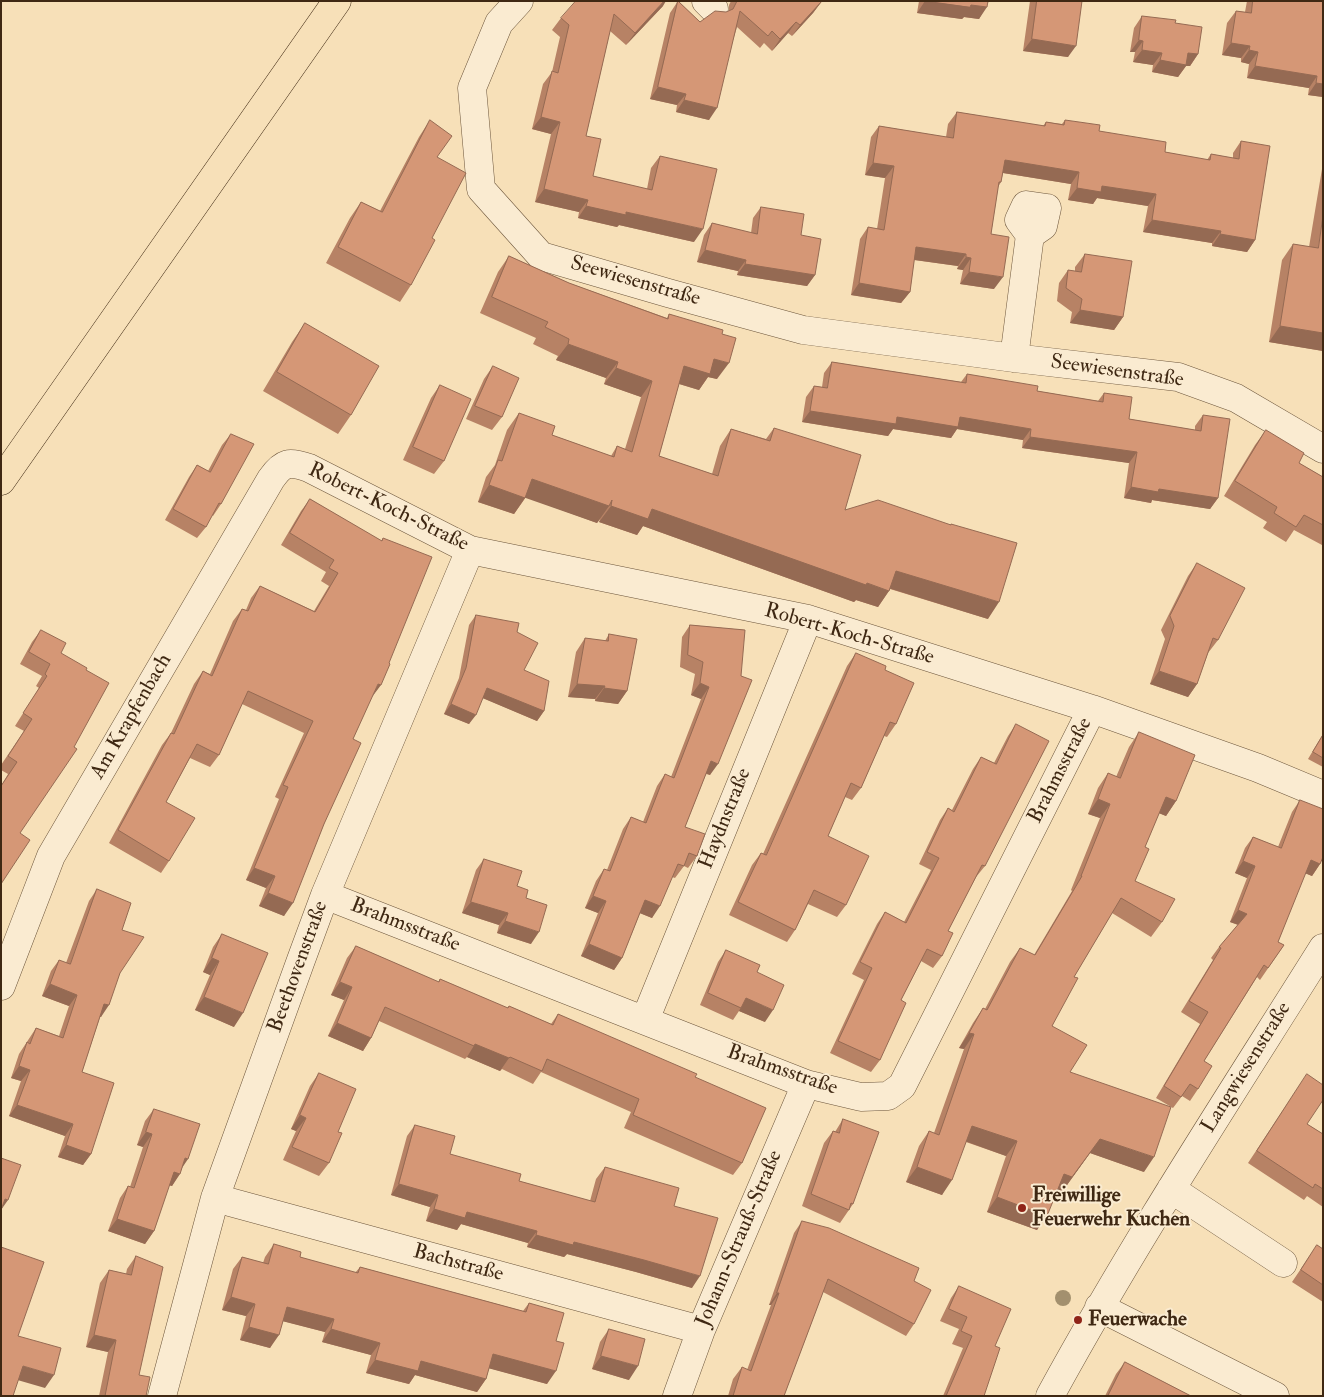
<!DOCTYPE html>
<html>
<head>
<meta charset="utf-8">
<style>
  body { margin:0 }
  #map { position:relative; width:1324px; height:1397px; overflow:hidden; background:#f7e0b8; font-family:"IM FELL Double Pica",serif }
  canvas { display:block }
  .frame { position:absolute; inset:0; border:2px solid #3f2813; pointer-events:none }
</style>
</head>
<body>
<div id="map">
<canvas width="1324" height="1397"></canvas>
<div class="frame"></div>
</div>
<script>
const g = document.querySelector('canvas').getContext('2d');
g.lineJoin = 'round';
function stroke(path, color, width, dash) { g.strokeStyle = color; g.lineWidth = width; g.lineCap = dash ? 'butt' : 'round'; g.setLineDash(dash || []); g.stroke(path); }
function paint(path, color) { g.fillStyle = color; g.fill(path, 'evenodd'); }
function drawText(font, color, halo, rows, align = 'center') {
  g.font = font + ' "IM FELL Double Pica",serif'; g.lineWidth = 4; g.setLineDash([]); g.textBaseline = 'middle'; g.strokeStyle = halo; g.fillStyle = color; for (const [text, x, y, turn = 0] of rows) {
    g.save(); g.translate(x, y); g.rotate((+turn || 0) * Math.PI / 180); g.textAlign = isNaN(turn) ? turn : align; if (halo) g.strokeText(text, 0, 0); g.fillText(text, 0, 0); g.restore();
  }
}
const minor = new Path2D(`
  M519 1 499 23 472 88 481 189 541 256 668 293 803 330 1014 358 1178 377 1236 398 1323 449
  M706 1 714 9
  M1014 358 1030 235 1043 226 1047 208 1026 205 1019 220 1030 235
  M325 895 806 1084 861 1097 888 1096 902 1086 1092 709
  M1 986 51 856 271 479C283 462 289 461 309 468L470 550 808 619 1092 709 1258 768 1323 795
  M645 1020 808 619
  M1171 1189 1283 1263
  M215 1198 701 1330
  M1099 1307 1275 1396
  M162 1396 215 1198 301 960 325 895 470 550
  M677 1396 701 1330 806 1084
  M1050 1396C1134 1242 1230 1096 1323 948`);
const major = new Path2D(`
  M1 481 337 1`);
stroke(minor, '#6d563c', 29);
stroke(major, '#3f2813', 29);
stroke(minor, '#faebd1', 28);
stroke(major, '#f7e0b8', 28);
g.fillStyle = '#a3906e';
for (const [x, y] of [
  [1063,1298]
]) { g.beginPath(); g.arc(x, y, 8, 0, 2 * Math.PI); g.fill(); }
paint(new Path2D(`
  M678 1 700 22 729 11V5L731 1H822L813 13 792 36 788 33 772 51 764 43 760 48 737 27 709 120 676 112 677 105 650 99 670 13Z
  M919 1H989L979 19 964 17 962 19 917 13Z
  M1030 1H1082L1068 57 1023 51Z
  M1247 1H1323V97L1308 95 1309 88 1247 78 1249 64 1241 62V58L1222 55 1227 23 1236 11 1245 12Z
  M663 6 626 45 610 31 586 136 593 176 647 189 651 168 660 156 694 242 619 225 617 227 578 218 579 212 535 202 551 134 532 129 543 84 552 72 560 37 552 30 561 18Z
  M1142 16 1175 23 1198 54 1190 66H1186L1178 77 1152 72 1153 65 1133 62 1135 52H1130L1134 28Z
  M957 112 1043 126 1046 122 1062 124 1065 120 1165 152 1207 160 1211 154 1233 158V153L1241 141 1255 240 1247 252 1212 246V243L1143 232 1148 206 1097 198 1093 204 1068 200 1071 184 1003 173 1001 182 998 187 991 234 994 289 960 284 963 270 957 269 958 266 914 260 910 292 901 303 851 295 860 239 868 227 877 229 885 178 865 175 871 137 879 126 946 137 948 124Z
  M430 120 437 157 432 238 411 285 400 302 326 263 350 218 361 202 380 211 419 137Z
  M1323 163V351L1269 342 1282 260 1293 244 1309 247Z
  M761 207 801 235 815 275 807 286 737 275 738 271 697 262 704 235 712 223 751 233 753 218Z
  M1085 254 1123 317 1114 330 1070 323 1072 312 1057 301 1059 283 1068 270 1075 271V267Z
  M509 256 569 283 667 318 669 314 722 334 717 379 708 377 699 390 679 384 659 456 712 474 720 446 731 429 766 439 774 428 845 510 950 525 951 524 988 619 890 589 878 607 856 600 854 602 643 526 637 535 599 522 600 519 597 523 526 497 514 514 478 502 486 477 495 465 507 430 519 413 552 435 611 456 617 446 625 449 641 397 604 384 606 378 556 360 558 356 533 344 536 338 480 313 498 272Z
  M305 323 351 415 338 434 263 391 292 342Z
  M832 362 961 382 967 374 1037 391 1098 401 1104 393 1129 419 1195 430V426L1203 415 1218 498 1210 509 1152 500 1151 503 1124 498 1129 463 1022 448 1023 440 957 429 951 438 893 429 888 436 802 422 806 397 814 386 822 387 824 373Z
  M493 366 502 417 492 430 466 419 484 379Z
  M440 385 444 461 434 474 403 460 431 398Z
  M1266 430 1299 463 1323 477V543L1322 545 1294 530 1286 542 1263 528 1267 522 1224 496 1255 445Z
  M231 434 221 504 213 516 212 515 206 527 197 538 165 520 189 477 197 465 208 471 222 445Z
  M310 499 381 541 383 538 372 696 353 739 324 824 284 916 259 906 266 888 246 880 279 799 275 797 304 733 242 704 219 755 210 767 190 758 166 802 169 861 161 873 109 843 162 745 171 733 194 684 203 671 210 674 233 621 242 609 246 610 251 598 260 586 314 611 329 586 321 581 326 572 281 545 301 511Z
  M1197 563 1218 640 1208 653 1197 684 1188 697 1150 684 1165 639 1161 630 1188 576Z
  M476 615 517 632 524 670 544 711 537 721 483 698 469 724 444 714 459 678 469 625Z
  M690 625 745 630 710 775 706 774 685 827 697 856 688 868 684 866 675 878 672 877 652 918 640 913 622 958 614 970 581 956 598 913 585 908 596 881 604 869 607 870 623 829 631 817 643 822 657 786 665 774 671 777 701 699 691 695 695 674 680 667 682 637Z
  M41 630 61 653 20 833 1 884V786L8 774 1 770V765L24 731 15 726 39 688 36 686 42 676 20 664 32 642Z
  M609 634 627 691 618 704 595 701V699L568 697 576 652 585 638 605 641Z
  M856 653 885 670 896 724 887 737 884 736 861 788 852 800 845 797 828 836 846 905 837 917 808 904 795 930 787 942 729 915 752 865 761 853 763 854 847 666Z
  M1016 724 985 866 976 877 948 931 942 956 933 968 921 961 901 1000 880 1060 871 1072 830 1053 864 980 852 974 877 924 885 912 904 922 931 870 919 864 940 820 948 808 952 810 973 769 981 757 994 763 1008 736Z
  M1139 732 1176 801 1166 816 1159 813 1145 847 1135 881 1162 922 1151 937 1112 913 1074 977 1052 1026 1070 1072 1144 1172 1090 1153 1062 1192 1057 1190 1037 1230 987 1212 1006 1156 966 1142 942 1195 906 1182 919 1146 929 1131 934 1133 964 1049 959 1048 973 1023 983 1008 985 1009 1010 962 1020 948 1034 955 1072 891 1071 890 1100 818 1088 814 1098 788 1108 773 1116 777 1129 747Z
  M1323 734V767L1308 759Z
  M1300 800 1320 864 1312 876 1305 873 1278 942 1284 945 1260 980 1257 977 1204 1061 1198 1089 1190 1101 1182 1096 1173 1108 1156 1098 1200 1024 1181 1012 1213 960 1211 958 1219 947 1238 925 1230 922 1247 878 1235 873 1245 848 1253 837 1278 847 1292 812Z
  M484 859 517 886 526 898 531 944 497 933 499 925 462 913 476 870Z
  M97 889 122 930 120 973 101 1017H100L82 1072 91 1154 83 1165 58 1157 65 1136 9 1116 21 1081 11 1078 19 1054 36 1028 59 1036 69 1006 42 996 51 971 59 960 66 963 89 901Z
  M222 934 234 1027 195 1010 210 975 203 972 213 947Z
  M356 946 438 982 440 979 507 1008 509 1006 551 1024 558 1014 695 1077 742 1163 733 1175 624 1128 631 1112 541 1072 533 1084 502 1069 500 1071 467 1057 465 1059 379 1021 371 1038 363 1051 328 1036 344 1000 331 995 347 958Z
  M726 950 757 972 765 1022 739 1011 733 1020 700 1005 718 962Z
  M319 1073 338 1132 329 1163 319 1176 283 1160 296 1131 291 1129 310 1086Z
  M1307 1074V1124L1323 1134V1207L1307 1196 1304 1200 1248 1163Z
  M154 1109 182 1169 172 1186 169 1185 154 1231 145 1244 108 1231 120 1198 128 1186 130 1187 143 1147 137 1145 145 1121Z
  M843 1119 853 1204 840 1223 802 1206 824 1143 833 1131 835 1132Z
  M415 1125 450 1154 519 1181 590 1201 596 1179 605 1167 674 1206 692 1288 636 1272 567 1254 564 1257 527 1247 528 1243 461 1224 457 1230 426 1221 430 1207 391 1195 407 1136Z
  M802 1221 914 1281V1324L906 1336 823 1292 784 1396H728L733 1379 742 1367 747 1370 771 1305H769L794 1233Z
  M274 1244 300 1257 355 1273 360 1267 523 1311 529 1303 556 1341 547 1384 489 1368 486 1379 477 1392 415 1375 409 1384 366 1373 371 1355 322 1342 325 1332 283 1321 270 1348 240 1340 246 1316 222 1310 233 1269 242 1257 263 1263 265 1257Z
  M1317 1245 1323 1249V1302L1292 1282Z
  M136 1256 139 1375 146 1396H99L108 1352 86 1347 100 1283 109 1270 126 1274 127 1269Z
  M959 1286 995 1346 984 1396H943L963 1348 952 1344 959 1329 940 1321 951 1298Z
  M609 1329 629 1380 592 1369 600 1342Z
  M1125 1362 1191 1396H1105L1116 1374Z`), '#b78265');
paint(new Path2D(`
  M664 1H666L663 6 626 45 635 33Z
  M822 1 813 13 792 36 800 25Z
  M925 1 971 5 987 7 979 19 964 17 962 19 917 13Z
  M796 22 788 33 772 51 780 39Z
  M1032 39 1076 46 1068 57 1023 51Z
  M1139 40 1143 41 1135 52H1130Z
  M1231 43 1250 46 1241 58 1222 55Z
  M1142 50 1162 53 1153 65 1133 62Z
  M1249 50 1258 52 1249 64 1241 62Z
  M1188 53 1198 54 1190 66H1186L1178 77 1152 72 1160 60Z
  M1255 66 1317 76 1309 88 1247 78Z
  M1316 83 1323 84V97L1308 95Z
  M658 87 686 94 677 105 650 99Z
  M684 100 717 108 709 120 676 112Z
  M541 117 560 122 551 134 532 129Z
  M1005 160 1079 172 1071 184 997 172Z
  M873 163 894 166 885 178 865 175Z
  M1102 186 1156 194 1148 206 1097 198 1093 204 1068 200 1077 188Z
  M544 189 588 200 579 212 535 202Z
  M586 206 626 212 703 229 694 242 619 225 617 227 578 218Z
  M1152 220 1221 231 1212 243 1143 232Z
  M1220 234 1255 240 1247 252 1212 246Z
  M916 247 966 254 958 266 908 259Z
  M705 250 746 260 738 271 697 262Z
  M966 257 971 258 963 270 957 269Z
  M745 264 815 275 807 286 737 275Z
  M969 272 1003 277 994 289 960 284Z
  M859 283 910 292 901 303 851 295Z
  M1080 310 1123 317 1114 330 1070 323Z
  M1280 326 1323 333V351L1269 342Z
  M568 344 618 362 606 378 556 360Z
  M714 359 729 363 717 379 708 377 699 390 673 382 684 366Z
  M616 368 652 381 641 397 604 384Z
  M810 411 897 417H960L1031 429 1023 440 957 429 951 438 893 429 888 436 802 422Z
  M1030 437 1137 452 1129 463 1022 448Z
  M532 479 609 506 597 523 520 496Z
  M489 485 525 498 514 514 478 502Z
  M1131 487 1159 489 1218 498 1210 509 1152 500 1151 503 1124 498Z
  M611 506 652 509 889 591 878 607 856 600 854 602 643 526 637 535 599 522Z
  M896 571 999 602 988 619 885 587Z
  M1159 671 1197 684 1188 697 1150 684Z
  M700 683 709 687 701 699 691 695Z
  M378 684 381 685 372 697Z
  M577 684 605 686 595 699 568 697Z
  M487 688 544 711 537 721 480 697Z
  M604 688 627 691 618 704 595 701Z
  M451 704 476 715 469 724 444 714Z
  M711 761 718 764 710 775 703 772Z
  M1166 797 1176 801 1166 816 1156 812Z
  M1098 799 1110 804 1100 818 1088 814Z
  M1311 860 1320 864 1312 876 1302 872Z
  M1243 861 1255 866 1247 878 1235 873Z
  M254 868 275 876 266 888 246 880Z
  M268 893 293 903 284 916 259 906Z
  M593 896 606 901 598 913 585 908Z
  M645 900 660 906 652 918 637 912Z
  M471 902 508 913 499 925 462 913Z
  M1238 910 1247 914 1239 925 1230 922Z
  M505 921 539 932 531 944 497 933Z
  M589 944 622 958 614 970 581 956Z
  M212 958 219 961 210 975 203 972Z
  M340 982 352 987 344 1000 331 995Z
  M50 984 77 995 69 1006 42 996Z
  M204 997 243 1013 234 1027 195 1010Z
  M746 998 773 1010 765 1022 739 1011Z
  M104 1004 109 1005 101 1017 96 1015Z
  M337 1023 371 1038 363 1051 328 1036Z
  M969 1033 974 1034 964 1049 959 1048Z
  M475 1044 509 1058 500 1071 467 1057Z
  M19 1066 30 1070 21 1081 11 1078Z
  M17 1105 73 1124 65 1136 9 1116Z
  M300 1115 306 1118 296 1131 291 1129Z
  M972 1126 1017 1141 1006 1156 962 1140Z
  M146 1132 152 1134 143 1147 137 1145Z
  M1100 1139 1154 1157 1144 1172 1090 1153 1062 1192 1053 1189 1064 1174Z
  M66 1145 91 1154 83 1165 58 1157Z
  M185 1158 188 1159 180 1171Z
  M917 1167 952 1180 942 1195 906 1182Z
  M174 1172 180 1174 172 1186 165 1184Z
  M399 1184 438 1195 430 1207 391 1195Z
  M997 1197 1047 1216 1037 1230 987 1212Z
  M5 1199 8 1200 1 1210Z
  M434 1209 467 1212 537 1231 528 1243 461 1224 457 1230 426 1221Z
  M117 1219 154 1231 145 1244 108 1231Z
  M536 1235 574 1242 644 1260 700 1276 692 1288 636 1272 567 1254 564 1257 527 1247Z
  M777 1293H779L771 1305H769Z
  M231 1297 255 1304 246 1316 222 1310Z
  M287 1307 334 1319 325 1332 278 1320Z
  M249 1327 279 1335 270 1348 240 1340Z
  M331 1329 380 1343 371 1355 322 1342Z
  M94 1335 116 1340 108 1352 86 1347Z
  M493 1354 556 1371 547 1384 484 1367Z
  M601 1356 638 1366 629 1380 592 1369Z
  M375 1360 421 1361 486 1379 477 1392 415 1375 409 1384 366 1373Z
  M23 1366 54 1375 45 1388 14 1379Z`), '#956a53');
const building = new Path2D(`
  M576 1H664L635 33 614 14 586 136 601 139 593 176 652 190 660 156 717 169 703 229 626 212V215L586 206 588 200 544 189 560 122 541 117 552 71 558 73 569 25 561 18Z
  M678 1 700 22 715 11 726 12 733 9 737 1H822L800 25 796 22 780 39 772 31 768 36 740 11 717 108 684 100 686 94 658 87Z
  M925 1H988L987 7 971 5 970 7Z
  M1037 1H1082L1076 46 1032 39Z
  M1253 1H1323V84L1316 83 1317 76 1255 66 1258 52 1249 50 1250 46 1231 43 1236 11 1251 13Z
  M1142 16 1176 20 1175 23 1202 27 1198 54 1188 53 1186 65 1160 60 1162 53 1142 50 1143 41 1139 40Z
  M957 112 1045 126 1046 122 1064 125 1065 120 1100 125 1099 131 1166 142 1165 152 1210 160 1211 154 1239 159 1241 141 1270 146 1255 240 1220 234 1221 231 1152 220 1156 194 1102 186 1101 192 1077 188 1079 172 1005 160 1001 182H999L991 234 1009 237 1003 277 969 272 971 258 966 257V254L916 247 910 292 859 283 868 227 884 230 894 166 873 163 879 126 953 138Z
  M430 120 452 136 437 157 466 173 432 238 435 240 411 285 338 247 361 202 382 212Z
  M761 207 804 214 801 235 821 239 815 275 745 264 746 260 705 250 712 223 757 234Z
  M1323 216V333L1280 326 1293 244 1318 248Z
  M1085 254 1132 261 1123 317 1080 310 1082 299 1066 288 1068 270 1081 272Z
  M509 256 569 283 668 319 669 314 723 330 722 334 736 338 729 363 714 359 710 374 684 366 659 456 718 476 731 429 770 441 774 428 861 455 845 510 878 500 951 525V524L1017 543 999 602 896 571 889 591 867 583 866 585 652 509 648 519 611 506 612 500 609 506 532 479 525 498 489 485 498 460 502 461 519 413 555 426 552 435 614 457 617 446 632 452 652 381 616 368 618 362 568 344 569 339 545 327 548 322 492 297Z
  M305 323 379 366 351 415 277 372Z
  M832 362 966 383 967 374 1038 386 1037 391 1103 402 1104 393 1132 397 1129 419 1201 431 1203 415 1230 419 1218 498 1159 489 1158 492 1131 487 1137 452 1030 437 1031 429 960 417 958 427 897 417 896 424 810 411 814 386 827 388Z
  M493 366 519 378 502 417 475 406Z
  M440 385 471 399 444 461 413 447Z
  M1266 430 1304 453 1299 463 1323 477V525L1304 515 1296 527 1274 513 1277 507 1235 481Z
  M231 434 254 444 221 504 219 503 206 527 173 509 197 465 210 472Z
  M310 499 382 541 383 538 432 557 389 663 390 664 381 685 378 684 353 739 361 743 324 824 293 903 268 893 275 876 254 868 288 787 283 785 313 721 248 691 219 755 197 744 166 802 195 818 169 861 118 830 171 733 174 734 203 671 212 676 242 609 248 611 260 586 315 612 338 573 329 568 334 560 290 533Z
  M1197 563 1245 588 1218 640 1213 638 1197 684 1159 671 1174 626 1170 616Z
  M476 615 519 623 517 632 538 643 524 670 549 681 544 711 487 688 476 715 451 704 466 668Z
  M690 625 745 630 741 676 752 680 718 764 711 761 685 827 705 834 697 856 689 853 684 866 678 864 660 906 645 900 622 958 589 944 606 901 593 896 604 869 610 871 631 817 646 823 665 774 674 778 709 687 700 683 703 662 688 655Z
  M41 630 66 643 61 653 87 668 86 670 109 683 74 747 77 749 20 833 30 840 1 884V786L17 762 8 756 32 719 23 713 47 676 45 674 50 664 29 652Z
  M609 634 637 639 627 691 604 688 605 686 577 684 585 638 608 641Z
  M856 653 886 666 885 670 914 683 896 724 890 722 861 788 851 783 828 836 869 856 846 905 814 890 795 930 738 902 761 853 766 855Z
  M1016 724 1049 741 985 866 982 865 948 931 953 933 942 956 927 949 901 1000 906 1003 880 1060 838 1041 872 968 860 962 885 912 906 923 939 858 927 852 948 808 954 812 981 757 996 764Z
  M1139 732 1195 755 1176 801 1166 797 1145 847 1149 849 1135 881 1175 899 1162 922 1121 898 1074 977 1078 978 1052 1026 1087 1045 1070 1072 1171 1107 1154 1157 1100 1139 1072 1177 1064 1174 1047 1216 997 1197 1017 1141 972 1126 952 1180 917 1167 929 1131 939 1135 974 1034 969 1033 983 1008 987 1010 1020 948 1035 955 1082 876H1081L1110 804 1098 799 1108 773 1120 778Z
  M1323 735V758L1313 752Z
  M1300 800 1323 809V857L1320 864 1311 860 1278 942 1284 945 1268 968 1264 965 1204 1061 1212 1066 1198 1089 1190 1084 1181 1097 1164 1086 1208 1012 1189 1001 1221 948 1219 947 1247 914 1238 910 1255 866 1243 861 1253 837 1281 848Z
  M484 859 522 871 517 886 528 890 526 898 547 905 539 932 505 921 508 913 471 902Z
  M97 889 131 903 122 930 144 937 120 973 109 1005 104 1004 82 1072 114 1083 91 1154 66 1145 73 1124 17 1105 30 1070 19 1066 27 1042 30 1044 36 1028 63 1038 77 995 50 984 59 960 70 964Z
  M222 934 268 953 243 1013 204 997 219 961 212 958Z
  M356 946 439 982 440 979 508 1008 509 1006 553 1025 558 1014 697 1074 695 1077 766 1108 742 1163 633 1115 639 1099 547 1059 542 1071 510 1057 509 1058 475 1044 474 1046 385 1007 371 1038 337 1023 352 987 340 982Z
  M726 950 760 965 757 972 784 985 773 1010 746 998 741 1008 708 993Z
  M319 1073 356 1089 338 1132 342 1133 329 1163 292 1147 306 1118 300 1115Z
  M1307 1074 1323 1085V1100L1307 1124 1323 1134V1189L1315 1184 1313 1188 1257 1151Z
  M154 1109 200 1124 188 1159 185 1158 180 1174 174 1172 154 1231 117 1219 128 1186 134 1188 152 1134 146 1132Z
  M843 1119 879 1132 853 1204 851 1203 849 1210 811 1194 833 1131 839 1133Z
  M415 1125 455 1136 450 1154 521 1174 519 1181 595 1202 605 1167 679 1188 674 1206 718 1218 700 1276 644 1260 574 1242 573 1245 536 1235 537 1231 467 1212 465 1218 434 1209 438 1195 399 1184Z
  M1 1158 21 1165 8 1200 5 1199 1 1210Z
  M802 1221 829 1228 919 1268 914 1281 931 1290 914 1324 828 1279 784 1396H733L742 1367 751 1371 779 1293H777Z
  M274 1244 301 1252 300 1257 358 1273 360 1267 526 1312 529 1303 564 1313 556 1341 564 1343 556 1371 493 1354 486 1379 421 1361 418 1371 375 1360 380 1343 331 1329 334 1319 287 1307 279 1335 249 1327 255 1304 231 1297 242 1257 268 1264Z
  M1317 1245 1323 1249V1285L1301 1270Z
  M1 1247 44 1262 18 1336 61 1348 54 1375 23 1366 13 1396H1Z
  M136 1256 163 1267 139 1375 150 1377 146 1396H105L116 1340 94 1335 109 1270 131 1275Z
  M959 1286 1011 1309 995 1346 1000 1348 984 1396H946L972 1336 961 1331 967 1317 949 1309Z
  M609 1329 645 1339 638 1366 601 1356Z
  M1125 1362 1191 1396H1108Z`);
paint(building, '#d59776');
stroke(building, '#956a53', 1);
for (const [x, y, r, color] of [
  [1022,1208,5,"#8f2418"],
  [1078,1320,5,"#8f2418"]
]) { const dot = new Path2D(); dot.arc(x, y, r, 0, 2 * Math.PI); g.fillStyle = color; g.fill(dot); stroke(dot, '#faebd1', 2); }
drawText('21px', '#3f2813', '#faebd1', [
  ["Seewiesenstraße",635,282,16],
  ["Seewiesenstraße",1117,372,8],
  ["Robert-Koch-Straße",388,508,26],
  ["Robert-Koch-Straße",849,635,16],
  ["Am Krapfenbach",132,717,-60],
  ["Brahmsstraße",1061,771,-63],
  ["Haydnstraße",726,819,-68],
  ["Brahmsstraße",405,926,21],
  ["Beethovenstraße",299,967,-70],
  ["Langwiesenstraße",1247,1068,-58],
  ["Brahmsstraße",782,1071,19],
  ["Johann-Strauß-Straße",740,1239,-67],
  ["Bachstraße",458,1264,15]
]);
drawText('bold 21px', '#3f2813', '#faebd1', [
  ["Freiwillige",1032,1196],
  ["Feuerwehr Kuchen",1032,1220],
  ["Feuerwache",1088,1320]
], 'left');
</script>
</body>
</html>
